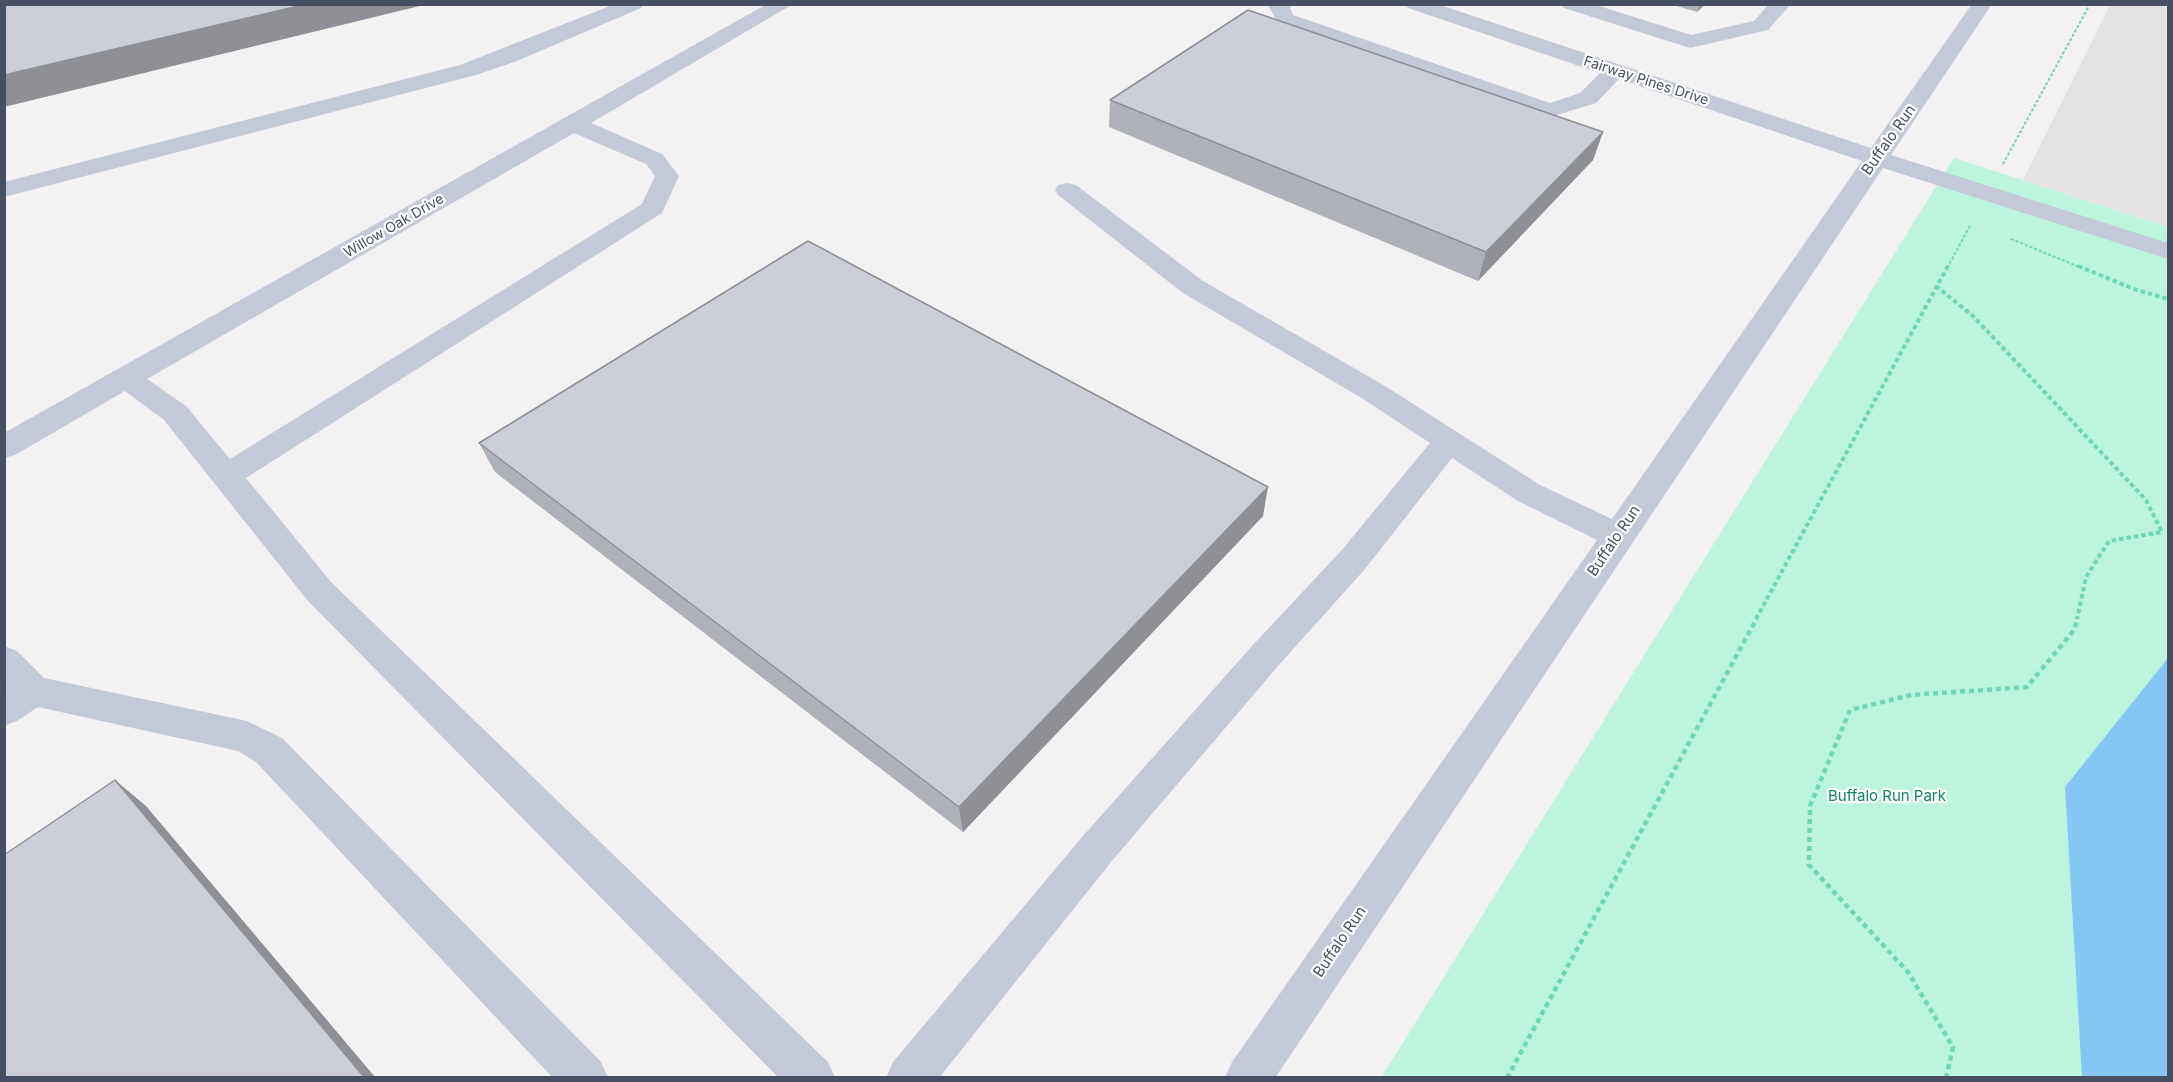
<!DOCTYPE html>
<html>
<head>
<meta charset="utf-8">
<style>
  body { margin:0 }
  #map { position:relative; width:2173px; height:1082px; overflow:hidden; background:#f3f1f1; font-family:Inter,sans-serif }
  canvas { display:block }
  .frame { position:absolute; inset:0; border:6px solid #474f60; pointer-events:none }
</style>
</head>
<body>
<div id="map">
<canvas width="2173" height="1082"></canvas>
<div class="frame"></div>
</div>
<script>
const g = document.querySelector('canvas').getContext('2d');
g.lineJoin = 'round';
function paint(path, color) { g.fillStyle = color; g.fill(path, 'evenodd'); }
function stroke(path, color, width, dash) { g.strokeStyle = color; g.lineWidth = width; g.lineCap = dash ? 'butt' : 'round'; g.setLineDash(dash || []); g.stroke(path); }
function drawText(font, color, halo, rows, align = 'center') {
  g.font = font + ' Inter,sans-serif'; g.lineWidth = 4.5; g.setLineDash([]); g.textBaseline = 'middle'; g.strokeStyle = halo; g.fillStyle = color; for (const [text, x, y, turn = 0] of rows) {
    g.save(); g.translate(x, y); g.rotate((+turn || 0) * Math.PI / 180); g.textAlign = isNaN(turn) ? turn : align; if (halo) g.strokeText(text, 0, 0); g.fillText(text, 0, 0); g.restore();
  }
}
paint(new Path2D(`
  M2110 5H2168V227L2023 180Z`), '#e4e2e3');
paint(new Path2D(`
  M1954 158 2168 227V1077L1381 1078Z`), '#bcf4dd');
paint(new Path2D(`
  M2168 658V1077H2082L2065 787Z`), '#85c6f5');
stroke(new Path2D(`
  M2003 164 2090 4
  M2011 239 2082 268
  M1947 268 1971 224`), '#70d6b9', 2, [3, 2]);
stroke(new Path2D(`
  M2078 266 2134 289 2168 299
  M1936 286 1973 316 2146 500 2162 532 2109 541 2086 577 2077 619
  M1756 619 1948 266`), '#70d6b9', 4, [4.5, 3]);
stroke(new Path2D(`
  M1507 1078 1757 618
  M1946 1078 1953 1047 1908 972 1809 865 1810 806 1850 710 1911 695 2027 687 2075 629 2077 618`), '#70d6b9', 4.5, [5, 4]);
paint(new Path2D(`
  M615 4H644L641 8 517 61 476 75 4 197V182L460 65Z
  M767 4H793L591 123 662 154 679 176 662 213 246 478 332 583 828 1062 835 1078H779L308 601 164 420 125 391 15 455 4 458V433ZM574 133 646 164 655 176 642 204 230 459 186 406 147 379Z
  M1271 4H1292L1290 8 1293 15 1550 103 1580 93 1600 73 1408 8 1405 4H1437L1871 148 1972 4H1992L1891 155 2168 243V259L1883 168 1275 1078H1225L1232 1062 1597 540 1518 501 1452 458 1365 569 1278 666 1111 862 939 1078H886L893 1062 1083 836 1252 646 1341 551 1430 443 1365 400 1183 293 1058 195 1055 190 1058 185 1067 183 1076 185 1203 281 1385 386 1540 485 1612 519 1862 161 1619 79 1596 103 1550 117 1542 115 1278 23 1269 7Z
  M1561 4H1593L1691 35 1754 21 1769 4H1791L1768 30 1690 48 1564 8Z
  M4 646 17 651 44 678 247 721 282 738 601 1062 608 1078H553L256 762 238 751 38 707 17 721 4 726V690L7 688 4 685Z`), '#c3c9d7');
paint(new Path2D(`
  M1670 4H1705L1697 12Z
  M1110 100 1603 132 1593 160 1478 281 1109 127Z
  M479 443 1263 516 963 832 495 472Z`), '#afb1b9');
paint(new Path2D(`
  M307 4H428L4 107V75Z
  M1700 4H1705L1697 12Z
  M1603 132 1593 160 1478 281 1486 252Z
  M1268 487 1263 516 963 832 959 807Z
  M115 780 146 806 375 1077H364Z`), '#8f9096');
const building = new Path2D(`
  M4 4H307L4 75Z
  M1248 10 1603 132 1486 252 1110 100Z
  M808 241 1268 487 959 807 479 443Z
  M115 780 364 1077H4V855Z`);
paint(building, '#ccced7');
stroke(building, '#8f9096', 1.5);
drawText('14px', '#474f60', '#fff', [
  ["Fairway Pines Drive",1646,81,18],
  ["Willow Oak Drive",394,226,-30]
]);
drawText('15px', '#474f60', '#fff', [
  ["Buffalo Run",1889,140,-55],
  ["Buffalo Run",1614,541,-56],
  ["Buffalo Run",1340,942,-56]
]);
drawText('15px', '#0e8563', '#fff', [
  ["Buffalo Run Park",1887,796]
]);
</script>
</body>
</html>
